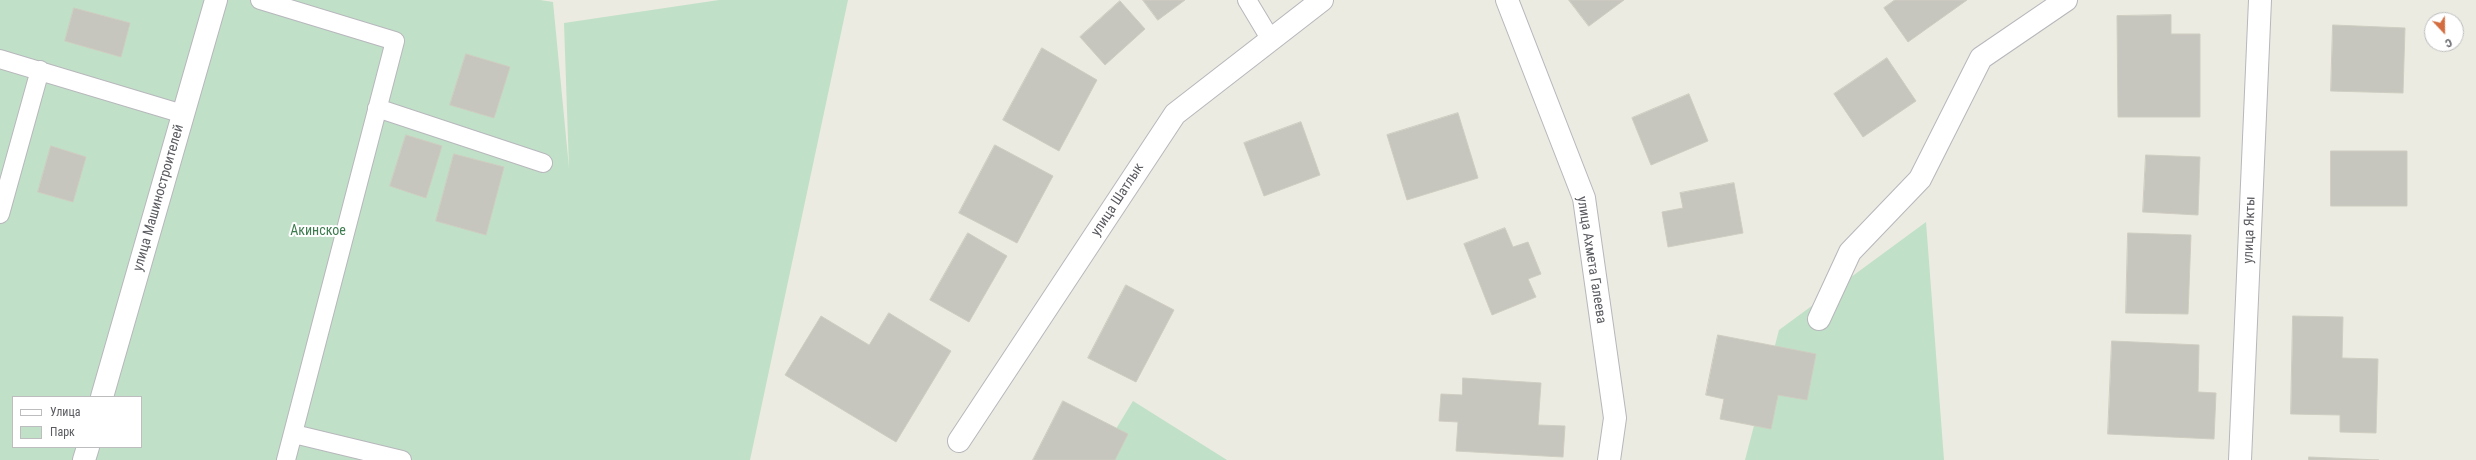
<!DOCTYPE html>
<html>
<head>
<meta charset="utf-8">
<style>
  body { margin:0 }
  #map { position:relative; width:2476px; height:460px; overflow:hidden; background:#ebebe1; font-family:"Roboto Condensed",sans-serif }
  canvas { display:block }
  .legend { position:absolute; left:12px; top:396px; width:130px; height:52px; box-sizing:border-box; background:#fff; border:1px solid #bdbdbf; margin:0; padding:5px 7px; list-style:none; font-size:12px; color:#5a5b60 }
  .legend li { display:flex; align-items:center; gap:8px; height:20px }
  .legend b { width:20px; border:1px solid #bdbdbf }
  .north { position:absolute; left:2424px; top:12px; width:40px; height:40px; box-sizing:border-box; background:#fff; border:1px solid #bdbdbf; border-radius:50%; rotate:158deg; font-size:11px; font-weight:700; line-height:16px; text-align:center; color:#5a5b60 }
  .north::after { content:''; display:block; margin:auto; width:14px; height:18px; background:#d36d3f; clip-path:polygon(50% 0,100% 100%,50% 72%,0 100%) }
</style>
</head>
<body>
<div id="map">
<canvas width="2476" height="460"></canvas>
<ul class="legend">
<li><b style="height:5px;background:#fff"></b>Улица</li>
<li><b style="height:11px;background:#c0e0c8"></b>Парк</li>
</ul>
<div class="north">С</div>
</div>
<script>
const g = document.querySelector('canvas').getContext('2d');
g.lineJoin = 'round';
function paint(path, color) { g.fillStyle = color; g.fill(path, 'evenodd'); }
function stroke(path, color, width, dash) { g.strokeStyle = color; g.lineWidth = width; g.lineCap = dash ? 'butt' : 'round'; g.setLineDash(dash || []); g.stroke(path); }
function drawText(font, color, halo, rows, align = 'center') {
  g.font = font + ' "Roboto Condensed",sans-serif'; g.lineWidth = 4; g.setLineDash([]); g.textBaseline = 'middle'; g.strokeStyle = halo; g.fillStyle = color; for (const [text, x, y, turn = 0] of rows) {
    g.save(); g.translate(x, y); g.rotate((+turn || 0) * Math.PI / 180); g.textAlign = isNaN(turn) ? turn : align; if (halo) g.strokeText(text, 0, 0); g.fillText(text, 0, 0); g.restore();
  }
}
paint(new Path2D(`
  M0 0H540L553 2 569 168 564 23 719 0H848L750 460H0ZM13 397H141V447H13Z
  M1926 222 1944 460H1745L1779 330Z
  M1133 401 1227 460H1097Z`), '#c0e0c8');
const building = new Path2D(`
  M1143 0H1185L1158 20Z
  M1569 0H1624L1589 26Z
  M1895 0H1967L1908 42 1884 8Z
  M1120 1 1145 29 1105 65 1080 37Z
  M74 8 130 23 121 57 65 41Z
  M2171 15V34H2200V117H2118L2117 16Z
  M2333 25 2405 28 2403 93 2331 91Z
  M1042 48 1097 80 1059 151 1003 120Z
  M466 54 510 67 494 118 450 105Z
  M1887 58 1916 101 1863 137 1834 94Z
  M1689 94 1708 141 1651 165 1632 118Z
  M1458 113 1478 178 1407 200 1387 135Z
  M1301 122 1320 175 1264 196 1244 143Z
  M406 135 442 146 426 198 390 186Z
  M995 145 1053 176 1017 243 959 213Z
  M51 146 86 157 73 202 38 192Z
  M2331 151H2407V206H2331Z
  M454 154 504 167 486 235 436 221Z
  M2146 155 2200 157 2198 215 2143 212Z
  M1734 183 1743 233 1668 247 1662 212 1683 208 1680 193Z
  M1505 228 1513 247 1528 242 1541 274 1528 279 1536 297 1492 315 1464 244Z
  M968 233 1007 256 969 322 930 300Z
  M2128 233 2191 235 2188 314 2126 313Z
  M1126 285 1174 310 1136 382 1088 358Z
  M889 313 951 351 896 442 785 375 821 316 869 345Z
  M2293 316 2343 317 2342 358 2378 359 2376 433 2340 432V415L2291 414Z
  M1718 335 1816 354 1807 400 1778 395 1771 429 1720 419 1724 399 1706 395Z
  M2112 341 2199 345 2198 392 2216 393 2214 439 2108 434Z
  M1463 378 1541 383 1538 425 1565 426 1563 457 1456 451 1458 422 1439 421 1441 394 1462 395Z
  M1063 401 1128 434 1115 460H1033Z
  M2309 457 2379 460H2309Z`);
paint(building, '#c6c5be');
stroke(building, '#cfcdc1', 1);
const service = new Path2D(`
  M260 0 395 41 286 460
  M1247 0 1271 40
  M0 59 183 114
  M377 108 543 163
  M0 214 40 70
  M294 434 402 460`);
const minor = new Path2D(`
  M1507 0 1584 198 1615 418 1609 460
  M1819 319 1850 252 1920 179 1981 58 2066 0
  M102 397 216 0
  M959 441 1175 114 1322 0
  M84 460 88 447
  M2240 460 2260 0`);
stroke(service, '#b7b7bc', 20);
stroke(minor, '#b7b7bc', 24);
stroke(service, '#fff', 18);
stroke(minor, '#fff', 22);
drawText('14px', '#5a5b60', '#fff', [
  ["улица Машиностроителей",159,198,-74],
  ["улица Шатлык",1118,200,-57],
  ["улица Якты",2250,230,-88],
  ["улица Ахмета Галеева",1591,260,81]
]);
drawText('14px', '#3d7c4f', '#fff', [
  ["Акинское",318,231]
]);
</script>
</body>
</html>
